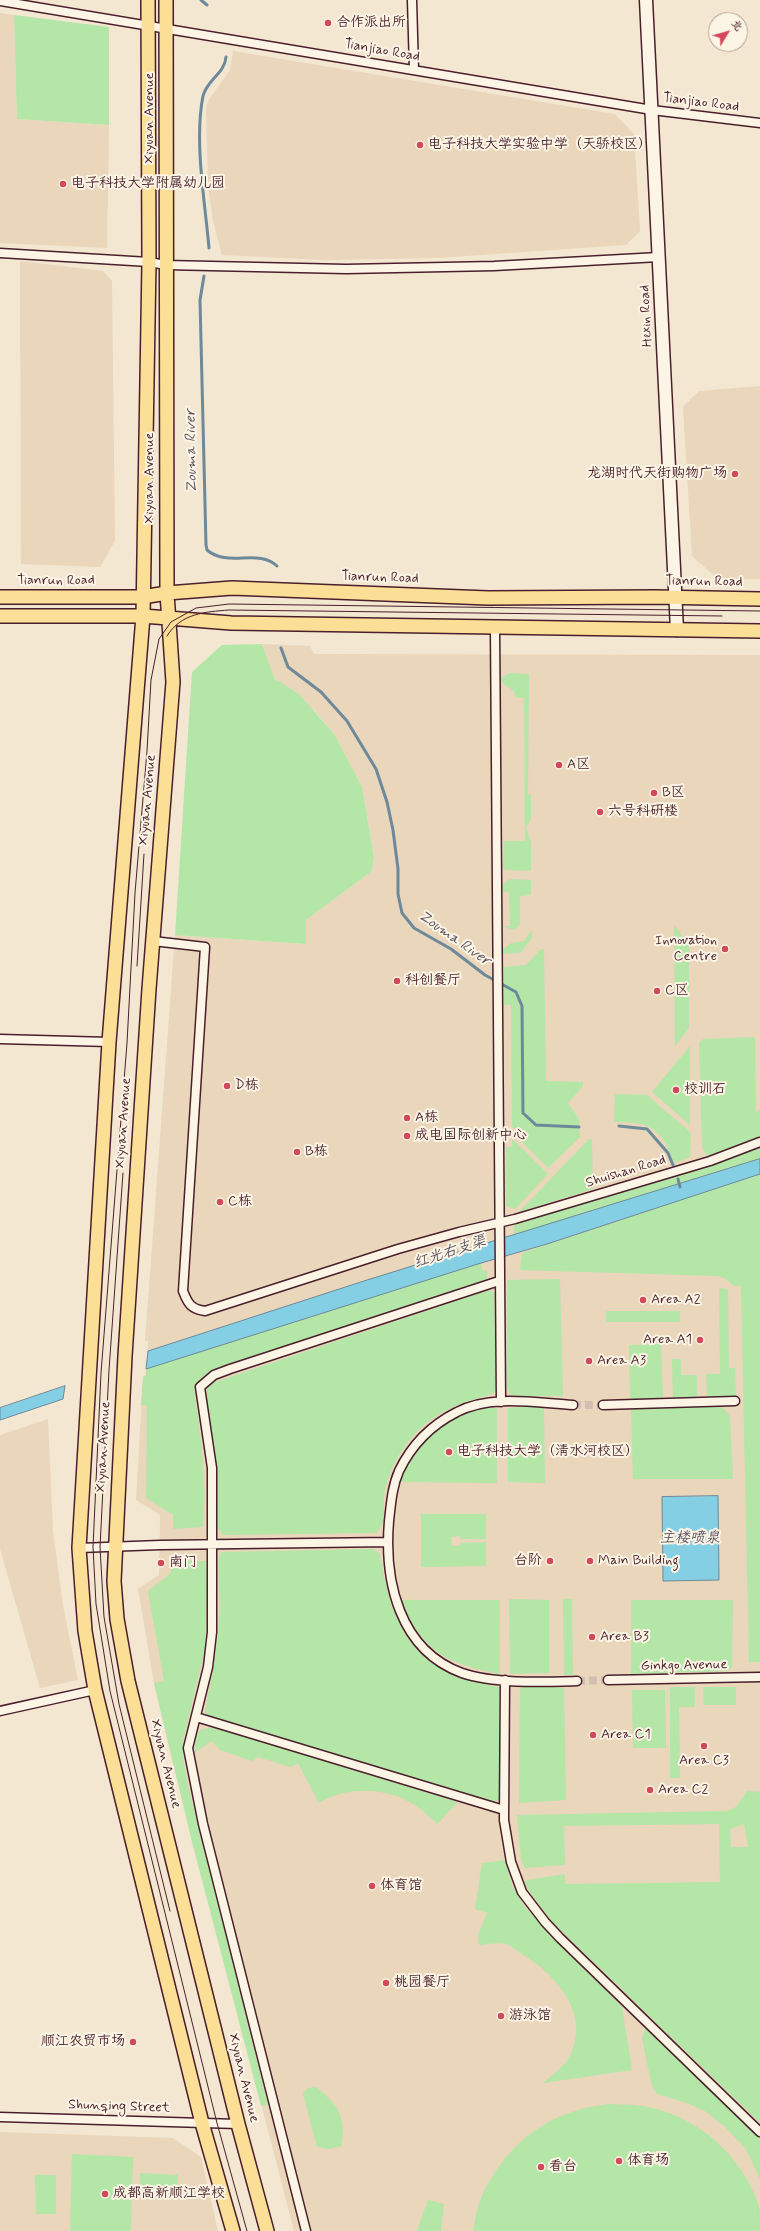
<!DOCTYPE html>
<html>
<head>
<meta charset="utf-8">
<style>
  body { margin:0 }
  #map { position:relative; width:760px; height:2231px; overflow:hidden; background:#f3e7d2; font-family:Mynerve,"LXGW WenKai TC",sans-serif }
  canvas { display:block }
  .north { position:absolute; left:708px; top:12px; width:40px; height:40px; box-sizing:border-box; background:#fcf5e5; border:1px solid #b59f9b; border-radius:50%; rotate:53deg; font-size:11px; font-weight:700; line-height:16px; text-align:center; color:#4a1f2b }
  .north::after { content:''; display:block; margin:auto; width:14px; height:18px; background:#d1495b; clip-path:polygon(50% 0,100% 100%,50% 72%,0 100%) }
</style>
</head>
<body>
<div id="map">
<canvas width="760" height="2231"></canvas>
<div class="north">北</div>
</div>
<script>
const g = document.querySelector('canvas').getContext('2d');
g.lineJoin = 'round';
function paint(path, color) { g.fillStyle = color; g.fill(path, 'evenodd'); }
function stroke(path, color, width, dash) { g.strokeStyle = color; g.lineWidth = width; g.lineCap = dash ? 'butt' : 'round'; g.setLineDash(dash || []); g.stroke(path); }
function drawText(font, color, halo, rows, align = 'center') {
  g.font = font + ' Mynerve,"LXGW WenKai TC",sans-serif'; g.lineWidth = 4; g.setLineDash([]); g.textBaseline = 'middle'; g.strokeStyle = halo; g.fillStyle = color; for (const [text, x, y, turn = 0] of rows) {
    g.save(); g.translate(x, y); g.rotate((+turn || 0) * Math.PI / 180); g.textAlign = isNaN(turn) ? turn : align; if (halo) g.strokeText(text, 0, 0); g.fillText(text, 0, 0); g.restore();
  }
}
paint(new Path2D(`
  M0 13 14 15 17 119 109 125 107 248 0 243Z
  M233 51 615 114 634 134 640 231 626 245 437 258 323 260 222 255 213 221 208 185 206 111 208 101 230 70Z
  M20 261 103 271 112 281 115 541 100 567 21 564Z
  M760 386V579H718L692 556 683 407 699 391Z
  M262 644 310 646 314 654 760 655V2231H294L172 1760 154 1683 138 1589 159 1575 160 1515 136 1500 143 1377 146 1374 148 1341H145L175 935 305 944 306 920 372 871 374 857 362 787 335 735 314 710 275 680Z
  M48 1419 53 1531 63 1606 78 1680 40 1688 0 1549V1435Z
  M0 2132 173 2138 201 2157 218 2231H0Z`), '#e9d6bb');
paint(new Path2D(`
  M14 15 109 27V125L17 119Z
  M262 644 275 680 279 681 300 695 335 735 362 787 374 857 372 871 306 920V944L175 935 192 672 222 645Z
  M510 673 529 674 528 795H531V819L526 827 531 842V871L506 870 503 868 504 841H525L524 698H516C515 687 507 689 501 681V678Z
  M510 879 531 880V895L520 896V924L514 930 503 926H510L509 892H502V885Z
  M674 925 689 945V1028L675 1046Z
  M532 930V938L520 953 503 954V949L511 943 524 941Z
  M541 949H544L546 1081 583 1082V1086L568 1103 579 1119 580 1137 548 1168 517 1137 516 1128H512L511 1005H504V967L526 965Z
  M755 1037 756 1112 760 1109V1137L707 1156 702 1147 699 1043 703 1039Z
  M690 1046V1125L652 1092Z
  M615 1094 647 1095 691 1133 690 1157 674 1163C661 1127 650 1122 614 1122Z
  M512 1139 548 1174 515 1209 506 1206V1147H512Z
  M589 1139H592L593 1189 519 1212Z
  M760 1147V1159L514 1235V1225Z
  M760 1174V1662H749L741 1286H734L726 1279 718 1276 520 1270 522 1253Z
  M481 1263 482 1271 487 1270V1279L216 1369C206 1374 197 1379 194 1390 201 1436 207 1480 203 1527L173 1529V1515L146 1498 147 1405H141L143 1377 146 1375V1369Z
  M560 1279 563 1396H517L510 1394 507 1389V1280Z
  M719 1288 728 1289 729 1368H735L736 1396 707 1397 706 1374H720Z
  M489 1290 494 1293 496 1391 492 1394C477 1399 462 1402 449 1409 417 1424 392 1456 385 1491 381 1510 390 1516 376 1533L222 1535 217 1526C218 1481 215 1439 204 1394L212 1383Z
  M606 1311H680V1322H606Z
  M661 1344 663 1399 630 1400 629 1345Z
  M672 1359H681V1375H697V1397L673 1398Z
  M544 1406 545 1483 508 1482V1408Z
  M717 1406 724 1409 730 1416 733 1479H633L631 1408Z
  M483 1408H497V1483L400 1482C404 1473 407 1462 413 1454 429 1428 455 1415 483 1408Z
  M421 1514H486V1539H460V1536L451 1537 452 1546H460V1543L486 1542V1566L421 1567Z
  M373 1549 380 1554C386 1595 398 1641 435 1665 454 1678 478 1682 499 1687V1800L494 1802 209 1717 205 1712 216 1650 220 1608 218 1561 221 1552Z
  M170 1561H206L207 1588 205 1649 183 1741V1757L188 1785 268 2105 261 2106 192 1842 154 1683 164 1681 148 1591 171 1573Z
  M509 1599 549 1600V1673L510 1674Z
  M563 1599H572L573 1675H564Z
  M399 1600H500V1674C445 1663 424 1652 399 1600Z
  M631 1600H733L732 1667 727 1671 631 1674Z
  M525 1686 564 1688 566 1800 519 1803 520 1689Z
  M670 1687H695V1707H679L680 1778H670Z
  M703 1687H736V1705H704Z
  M632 1690H665L666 1748H633Z
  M213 1727 458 1802 437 1824C430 1817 422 1809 413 1804 386 1787 345 1786 319 1803L298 1763 291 1767 258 1757 252 1761 220 1750 212 1741 194 1753 196 1737 200 1730Z
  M747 1791 760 1792V2123L550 1920 524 1883 527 1880 565 1874V1884L720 1882 719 1824 564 1826 565 1865 525 1868 521 1859 517 1815 727 1811 736 1807ZM744 1824 748 1847H731L730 1829Z
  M505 1860 512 1885 523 1905 622 2007 632 2070 543 2083C555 2073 567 2065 573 2049 587 2010 555 1975 525 1956 519 1953 513 1946 506 1944 498 1942 487 1944 479 1945L478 1935 487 1913 475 1909 482 1863Z
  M646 2026 760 2134V2179L746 2149 724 2126 705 2111 684 2102 657 2094 652 2087 642 2038Z
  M316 2087C338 2105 347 2117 341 2146L329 2149 317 2147 303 2093 308 2088Z
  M608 2104C619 2105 631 2104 642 2106 695 2114 743 2155 759 2207 760 2214 760 2223 760 2231H473C475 2220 477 2208 481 2198 499 2157 532 2124 575 2111 586 2107 598 2106 608 2104Z
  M72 2154 133 2157 131 2231H70Z
  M140 2173 178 2175V2195L139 2194Z
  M35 2175H56V2214H36Z
  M428 2200 444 2204 441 2231H417Z`), '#b3e6a7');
const water = new Path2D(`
  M760 1159V1174L547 1244 481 1263 146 1369 148 1351 367 1280Z
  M65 1386 63 1399 0 1420V1408Z
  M718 1496 719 1580 663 1581 662 1497Z`);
paint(water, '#84cfe4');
stroke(water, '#6d899a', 1);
stroke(new Path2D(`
  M201 0 207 5
  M209 248C205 202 194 141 203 96 207 80 225 73 226 57
  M204 276 200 300 206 545 207 550C228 568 258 548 277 566
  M281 648 288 667 321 692 347 721 376 769 387 802 393 830 398 869V894L402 913 414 928 451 949 485 975 516 992 522 1006 523 1113 536 1125 579 1127
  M619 1126 647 1129 668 1153 673 1165
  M678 1179 680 1187`), '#6d899a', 3);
stroke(new Path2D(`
  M573 1405H603
  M577 1681 608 1680`), '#d1bfb1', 8, [8, 4]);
const street = new Path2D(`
  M412 0 414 70
  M0 1 652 110 760 123
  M0 253 149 262 166 265 346 269 494 266 659 257
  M495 628 501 1402
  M153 941 205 947 183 1291C188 1304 191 1309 205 1311L398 1249 459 1232 515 1219 710 1161 760 1142
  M0 1039 109 1042
  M573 1405C536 1403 491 1394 457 1412 431 1425 412 1444 399 1471 392 1487 391 1504 389 1521 384 1581 399 1650 462 1673 494 1684 543 1682 577 1681
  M603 1405 735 1401
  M79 1548 160 1545 388 1542
  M505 1680 504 1820 511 1862 522 1892 545 1922 560 1938 760 2132
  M608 1680 760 1677
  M0 1711 95 1690
  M196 1717 504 1810
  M0 2117 238 2124
  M306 2231 203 1824 188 1748 208 1667 212 1632V1468L200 1387 214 1375 230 1369 499 1281`);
const secondary = new Path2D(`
  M646 0 677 630`);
const primary = new Path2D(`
  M148 0 149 262 143 616 109 1042 79 1548 85 1631 95 1690 202 2123 233 2231
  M166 0 167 593 173 682 149 989 125 1356 114 1581 117 1619 128 1681 238 2124 267 2231
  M0 597H142L167 593 232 588 488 598 656 597 760 599
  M0 616H143L231 623 760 631`);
stroke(street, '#4a1f2b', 11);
stroke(secondary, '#4a1f2b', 15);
stroke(primary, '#4a1f2b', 16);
stroke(street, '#fcf5e5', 8);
stroke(secondary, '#fcf5e5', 12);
stroke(primary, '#fbdf96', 13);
stroke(new Path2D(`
  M167 636C181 613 205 612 229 610L722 616
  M137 966 144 854
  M123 1173 109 1370 100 1547 104 1617 119 1704 170 1911
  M247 2231 217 2123 110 1691 96 1604 93 1547 101 1373 127 1043 135 893 147 751 151 680 159 639 171 622 196 608 229 604 760 611`), '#4a1f2b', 1);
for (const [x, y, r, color] of [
  [328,23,4,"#d1495b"],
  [420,145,4,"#d1495b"],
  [63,184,4,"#d1495b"],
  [735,474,4,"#d1495b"],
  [559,765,4,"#d1495b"],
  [654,793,4,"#d1495b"],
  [600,812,4,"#d1495b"],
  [725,949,4,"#d1495b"],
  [397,981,4,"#d1495b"],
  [657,991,4,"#d1495b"],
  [227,1086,4,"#d1495b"],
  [676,1090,4,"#d1495b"],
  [407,1118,4,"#d1495b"],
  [407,1136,4,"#d1495b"],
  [297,1152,4,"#d1495b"],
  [220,1202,4,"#d1495b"],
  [643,1300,4,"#d1495b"],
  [700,1340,4,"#d1495b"],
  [589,1361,4,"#d1495b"],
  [449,1452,4,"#d1495b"],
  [550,1561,4,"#d1495b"],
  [590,1561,4,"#d1495b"],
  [161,1563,4,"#d1495b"],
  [592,1637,4,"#d1495b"],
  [593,1735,4,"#d1495b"],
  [704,1746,4,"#d1495b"],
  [650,1790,4,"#d1495b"],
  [372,1886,4,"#d1495b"],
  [386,1983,4,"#d1495b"],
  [501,2016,4,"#d1495b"],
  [133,2042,4,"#d1495b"],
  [619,2161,4,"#d1495b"],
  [541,2167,4,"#d1495b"],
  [105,2194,4,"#d1495b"]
]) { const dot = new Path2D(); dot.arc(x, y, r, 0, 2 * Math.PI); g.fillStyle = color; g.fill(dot); stroke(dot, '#fcf5e5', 1.5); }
drawText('14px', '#4a1f2b', '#fcf5e5', [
  ["合作派出所",336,23],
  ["电子科技大学实验中学（天骄校区）",428,145],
  ["电子科技大学附属幼儿园",71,184],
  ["龙湖时代天街购物广场",727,474,"right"],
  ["A区",567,765],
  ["B区",662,793],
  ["六号科研楼",608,812],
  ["Innovation",717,941,"right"],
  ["Centre",717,957,"right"],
  ["科创餐厅",405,981],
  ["C区",665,991],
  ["D栋",235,1086],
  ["校训石",684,1090],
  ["A栋",415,1118],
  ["成电国际创新中心",415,1136],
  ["B栋",305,1152],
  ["C栋",228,1202],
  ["Area A2",651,1300],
  ["Area A1",692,1340,"right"],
  ["Area A3",597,1361],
  ["电子科技大学（清水河校区）",457,1452],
  ["台阶",542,1561,"right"],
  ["Main Building",598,1561],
  ["南门",169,1563],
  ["Area B3",600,1637],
  ["Area C1",601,1735],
  ["Area C3",704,1761,"center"],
  ["Area C2",658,1790],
  ["体育馆",380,1886],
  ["桃园餐厅",394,1983],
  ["游泳馆",509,2016],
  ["顺江农贸市场",125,2042,"right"],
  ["体育场",627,2161],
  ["看台",549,2167],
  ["成都高新顺江学校",113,2194]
], 'left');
drawText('14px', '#4a1f2b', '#fcf5e5', [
  ["Tianjiao Road",382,51,10],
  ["Tianjiao Road",701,103,7],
  ["Xiyuan Avenue",150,118,-90],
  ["Hexin Road",647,316,-93],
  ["Xiyuan Avenue",150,478,-90],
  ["Tianrun Road",380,578,2],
  ["Tianrun Road",56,581],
  ["Tianrun Road",704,582,1],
  ["Xiyuan Avenue",148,800,-85],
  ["Xiyuan Avenue",124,1123,-86],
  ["Shuishan Road",626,1172,-17],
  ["Xiyuan Avenue",104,1447,-87],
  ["Ginkgo Avenue",684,1666,-1],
  ["Xiyuan Avenue",165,1764,76],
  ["Xiyuan Avenue",243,2078,76],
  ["Shunqing Street",119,2107,2]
]);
drawText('italic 15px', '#5b5462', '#fcf5e5', [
  ["Zouma River",192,451,-91],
  ["Zouma River",454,939,35],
  ["红光右支渠",450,1253,-18],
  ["主楼喷泉",690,1539]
]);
</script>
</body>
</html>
